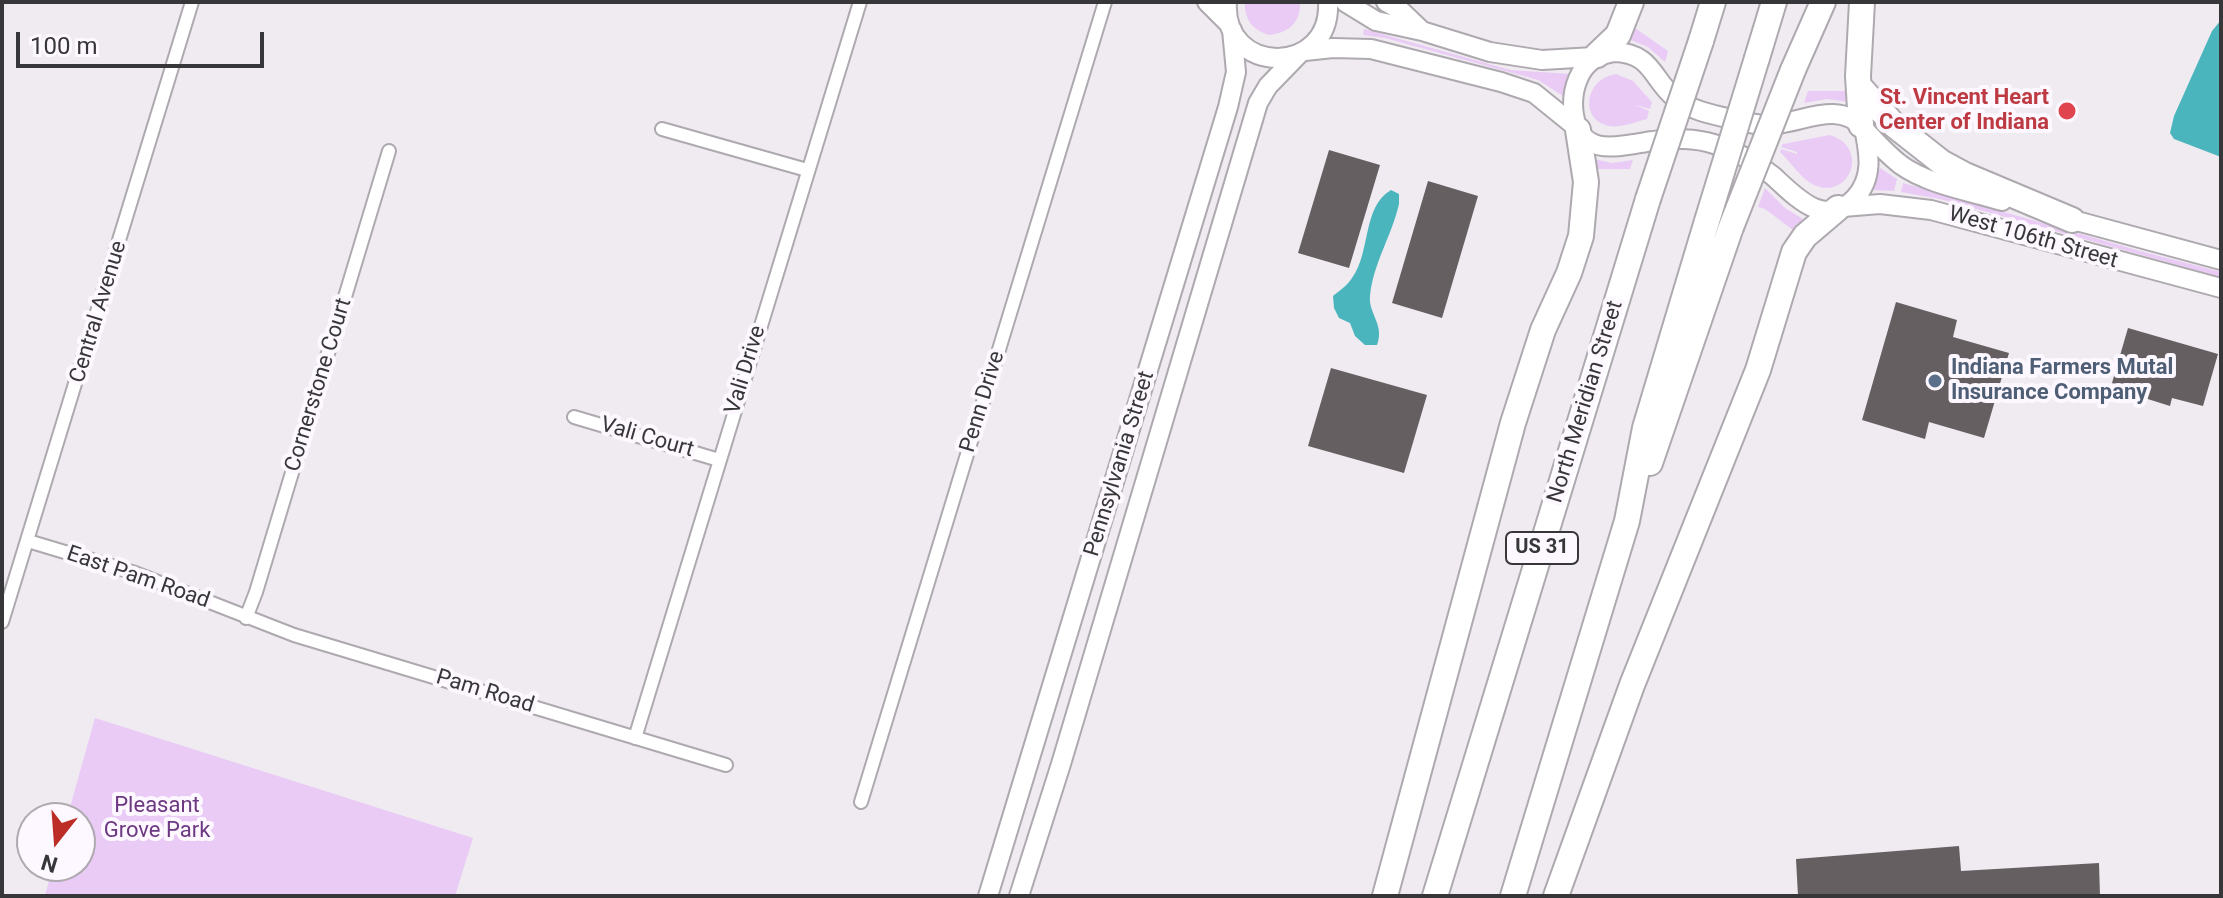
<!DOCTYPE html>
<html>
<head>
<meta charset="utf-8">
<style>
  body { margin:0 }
  #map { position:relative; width:2223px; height:898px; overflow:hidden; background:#efebf1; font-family:Roboto,sans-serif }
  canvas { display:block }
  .frame { position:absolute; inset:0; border:4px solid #373638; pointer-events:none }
  .north { position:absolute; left:16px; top:802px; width:80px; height:80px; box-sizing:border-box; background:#fdf8ff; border:2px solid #aeaaaf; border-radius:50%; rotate:197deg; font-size:22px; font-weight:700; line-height:32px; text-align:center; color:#373638 }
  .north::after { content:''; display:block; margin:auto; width:28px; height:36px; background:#bc2d27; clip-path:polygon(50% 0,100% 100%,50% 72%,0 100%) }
  .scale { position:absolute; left:16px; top:32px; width:248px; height:36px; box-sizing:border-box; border:4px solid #373638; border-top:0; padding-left:10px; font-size:24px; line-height:28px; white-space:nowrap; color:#373638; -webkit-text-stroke:6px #fdf8ff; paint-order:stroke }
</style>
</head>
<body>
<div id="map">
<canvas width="2223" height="898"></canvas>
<div class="frame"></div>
<div class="north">N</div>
<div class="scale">100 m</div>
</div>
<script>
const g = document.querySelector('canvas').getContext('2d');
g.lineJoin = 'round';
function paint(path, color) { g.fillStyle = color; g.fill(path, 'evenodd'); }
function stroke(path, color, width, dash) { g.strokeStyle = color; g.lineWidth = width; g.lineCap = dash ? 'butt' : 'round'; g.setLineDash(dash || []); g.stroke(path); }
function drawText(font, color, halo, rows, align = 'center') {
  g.font = font + ' Roboto,sans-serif'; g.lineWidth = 8; g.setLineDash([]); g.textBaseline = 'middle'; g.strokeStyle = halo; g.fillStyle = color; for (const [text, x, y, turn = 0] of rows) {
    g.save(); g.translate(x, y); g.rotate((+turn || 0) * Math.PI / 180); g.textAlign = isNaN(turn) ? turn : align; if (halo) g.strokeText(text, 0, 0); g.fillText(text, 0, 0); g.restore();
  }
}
paint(new Path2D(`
  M1245 2H1300C1301 22 1289 33 1269 35 1253 30 1244 20 1245 2Z
  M1635 28 1668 51 1665 62 1648 47 1628 39Z
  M1364 29 1510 70 1572 74 1563 96 1538 80 1385 38 1363 35Z
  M1616 74 1633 81 1652 102 1650 109 1635 105 1649 111 1647 119C1635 122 1621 128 1609 126 1578 119 1586 78 1616 74Z
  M1808 91H1846L1848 102 1827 99 1804 103Z
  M1830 135C1870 148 1850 198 1817 186 1802 181 1791 162 1780 152L1781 149 1797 154V152L1781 147 1783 144Z
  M1594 159 1612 163 1633 160 1630 169H1595Z
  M1880 168 1897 179 1894 191 1872 190Z
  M1903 183 2140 251 2221 272V277L1940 199 1901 192Z
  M1765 188 1785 208 1803 219 1793 230 1765 209 1758 207Z
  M95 718 473 838 455 896H45L53 866H80V818H67Z`), '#e9cbf6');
paint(new Path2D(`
  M2221 20V157L2174 139 2170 133 2174 116 2212 31Z
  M1391 190 1399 194V204C1392 235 1373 264 1370 296 1368 313 1385 325 1377 345H1365L1355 336 1350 323 1339 318 1334 308 1333 296C1339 291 1348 285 1352 278 1371 252 1362 207 1391 190Z`), '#4bb5bd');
paint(new Path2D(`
  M1329 150 1380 165 1349 268 1298 253Z
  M1428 181 1478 196 1442 318 1392 303Z
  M1896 302 1957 320 1953 337 2009 353 1984 438 1929 422 1925 439 1862 420Z
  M2128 328 2218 354 2203 406 2172 398 2170 406 2135 395 2136 390 2112 383Z
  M1331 368 1427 395 1404 473 1308 446Z
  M1959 846 1961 871 2099 863 2100 896H1798L1796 859Z`), '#655f62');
const street = new Path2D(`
  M662 129 807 170
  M574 417 719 460
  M28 541 135 573 294 635 726 765
  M246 618 256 592 389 151
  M2 622 192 2
  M635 738 860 2
  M861 802 1105 2`);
const secondary = new Path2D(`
  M1207 2 1229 24
  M1227 2C1222 76 1332 77 1328 2
  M1345 2 1376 21 1422 31 1490 52 1542 60 1594 57
  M1386 2 1400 10 1422 31
  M1305 51 1333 48 1371 49 1501 82 1534 93 1576 127
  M1614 52C1653 53 1652 80 1675 98 1692 112 1720 116 1740 121 1752 124 1763 126 1776 124 1806 121 1838 101 1864 128 1869 153 1874 177 1855 198 1825 230 1795 196 1773 176 1756 162 1735 151 1714 144 1696 138 1672 138 1653 141 1623 145 1581 160 1574 115 1572 103 1573 91 1578 79 1585 62 1597 55 1614 52Z
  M1865 130C1876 142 1888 155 1901 165 1929 185 1970 191 2002 201
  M1843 207 1880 204 1931 210 2221 288
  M2062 217 2221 260
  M988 896 1228 107 1236 72 1232 30
  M1019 896 1061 764 1258 103 1268 86 1300 53`);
const highway = new Path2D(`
  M1701 41 1713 2
  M1597 55 1618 35 1631 2
  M1757 58 1774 2
  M1793 70 1823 2
  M1859 86 1894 125 1941 162 1965 175 2072 220
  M1861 125 1858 76 1862 2
  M1650 463 1731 227
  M1385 896 1513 423 1543 330 1569 273 1581 236 1586 182 1578 130
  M1435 896 1648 199
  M1513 896 1627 521 1645 428 1707 221
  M1556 896 1632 685 1758 370 1794 252 1805 236 1838 208`);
stroke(street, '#ada9af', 16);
stroke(secondary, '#ada9af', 22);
stroke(highway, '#ada9af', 28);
stroke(street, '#fff', 12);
stroke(secondary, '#fff', 18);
stroke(highway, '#fff', 24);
const highwayBridge = new Path2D(`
  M1648 199 1701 41
  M1707 221 1757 58
  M1731 227 1793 70`);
stroke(highwayBridge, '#ada9af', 28, []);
stroke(highwayBridge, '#fff', 24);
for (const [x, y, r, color] of [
  [2067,111,10,"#e0444e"],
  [1935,381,8,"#5c6f8a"]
]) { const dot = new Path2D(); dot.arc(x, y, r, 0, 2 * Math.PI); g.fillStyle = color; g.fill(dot); stroke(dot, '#fdf8ff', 3); }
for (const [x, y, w] of [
  [1542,548,72]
]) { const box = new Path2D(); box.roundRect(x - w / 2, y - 16, w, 32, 6); g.fillStyle = '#fdf8ff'; g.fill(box); stroke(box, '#373638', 2); }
drawText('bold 20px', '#373638', null, [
  ["US 31",1542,548]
]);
drawText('bold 22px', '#be3a42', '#fdf8ff', [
  ["St. Vincent Heart",2049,98],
  ["Center of Indiana",2049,123]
], 'right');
drawText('22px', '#373638', '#fdf8ff', [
  ["West 106th Street",2033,238,16],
  ["Central Avenue",99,312,-73],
  ["Vali Drive",746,370,-73],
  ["Cornerstone Court",319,385,-73],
  ["Penn Drive",983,402,-73],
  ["North Meridian Street",1586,402,-73],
  ["Vali Court",647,438,16],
  ["Pennsylvania Street",1120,464,-73],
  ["East Pam Road",138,578,19],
  ["Pam Road",485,692,17]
]);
drawText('bold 22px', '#4e5e75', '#fdf8ff', [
  ["Indiana Farmers Mutal",1951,368],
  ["Insurance Company",1951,393]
], 'left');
drawText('22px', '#6c3881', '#fdf8ff', [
  ["Pleasant",157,806],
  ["Grove Park",157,831]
]);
</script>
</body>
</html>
